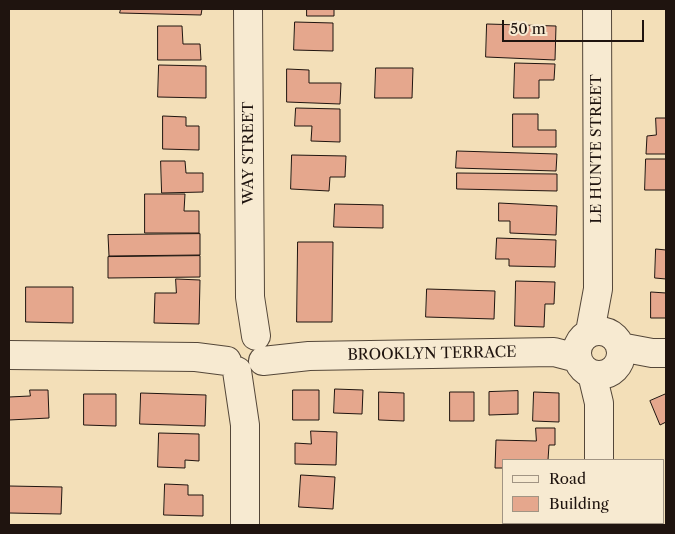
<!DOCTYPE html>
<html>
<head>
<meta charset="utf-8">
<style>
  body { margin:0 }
  #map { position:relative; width:675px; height:534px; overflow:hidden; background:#f3dfb8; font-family:"Libre Caslon Text",serif }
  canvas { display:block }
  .frame { position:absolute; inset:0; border:10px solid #1f140f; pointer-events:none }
  .legend { position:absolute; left:502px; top:459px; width:162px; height:65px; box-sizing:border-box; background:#f7ead1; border:1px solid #a19483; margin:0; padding:6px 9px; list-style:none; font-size:15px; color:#1f140f }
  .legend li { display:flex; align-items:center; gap:10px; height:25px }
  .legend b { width:25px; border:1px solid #a19483 }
  .scale { position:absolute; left:502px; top:20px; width:142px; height:22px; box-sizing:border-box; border:2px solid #1f140f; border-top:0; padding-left:6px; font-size:15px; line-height:18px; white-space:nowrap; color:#1f140f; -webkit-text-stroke:4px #f7ead1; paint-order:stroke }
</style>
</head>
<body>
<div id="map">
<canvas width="675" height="534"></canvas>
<div class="frame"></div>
<ul class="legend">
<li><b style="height:6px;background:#f7ead1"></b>Road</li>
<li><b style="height:14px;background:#e5a78d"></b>Building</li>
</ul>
<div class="scale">50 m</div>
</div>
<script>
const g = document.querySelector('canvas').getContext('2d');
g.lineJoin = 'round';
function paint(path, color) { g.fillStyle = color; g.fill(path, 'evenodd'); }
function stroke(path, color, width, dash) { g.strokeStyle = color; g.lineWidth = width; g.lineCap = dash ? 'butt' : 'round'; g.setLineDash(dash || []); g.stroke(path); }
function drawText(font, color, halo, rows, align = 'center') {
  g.font = font + ' "Libre Caslon Text",serif'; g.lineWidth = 4; g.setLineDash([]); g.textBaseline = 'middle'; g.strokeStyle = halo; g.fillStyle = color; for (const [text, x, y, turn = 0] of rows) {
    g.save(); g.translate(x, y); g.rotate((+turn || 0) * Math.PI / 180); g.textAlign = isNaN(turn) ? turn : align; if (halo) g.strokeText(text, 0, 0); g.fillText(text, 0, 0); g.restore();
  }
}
const building = new Path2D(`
  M121 9H202L201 15 120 13Z
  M307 9H334V16H307Z
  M295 22 333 23V51L294 50Z
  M487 24 556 26 555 60 486 57Z
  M158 26H182L183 44H200L201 60H158Z
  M515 63 555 64 554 80H539V98H514Z
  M159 65 206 66V98L158 97Z
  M376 68H413L412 98H375Z
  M287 69 309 70V83H341L340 104 287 102Z
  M296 108 340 109V142L311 141 312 126H295Z
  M513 114H538V130H556V147H513Z
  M163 116 186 117V126H199V150L163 149Z
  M656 118H666V154H646L647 136 656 135Z
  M457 151 557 154 556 171 456 168Z
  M292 155 346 156 345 177H330L329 191 291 189Z
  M646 159H666V190H645Z
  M161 161H185L186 173H203V192L162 193Z
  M457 173 557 174V191L457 189Z
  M145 194H185L184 211H199V233H145Z
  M499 203 557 206 556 235 510 233V221H499Z
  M335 204 383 205V228L334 227Z
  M200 234V255L109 256 108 235Z
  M497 238 556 240 555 267 509 266V259H496Z
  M298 242H333L332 322H297Z
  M656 249 666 250V279L655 278Z
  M200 256V277L108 278V257Z
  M176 279 200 280 199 324 154 323 155 293H176Z
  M516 281 555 282 554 304H545L544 327 515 326Z
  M26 287H73V323L26 322Z
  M427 289 495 291 494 319 426 317Z
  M651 292 666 293V318H651Z
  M335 389 363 390 362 414 334 413Z
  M30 390H48L49 418 9 420V397L30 396Z
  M293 390H319V420H293Z
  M518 391V414L489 415V392Z
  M379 392 404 393V421L379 420Z
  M450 392H474V421H450Z
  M534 392 559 393V422L533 421Z
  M141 393 206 395 205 426 140 424Z
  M84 394H116V426L84 425Z
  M666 394V422L660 425 650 401Z
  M536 428H555V445H549L548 460H504V468H495L496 440 536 441Z
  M311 431 337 432 336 465 295 464V443L311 444Z
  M159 433 199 434V461L185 460V468L158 467Z
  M301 475 335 477 333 509 299 507Z
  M165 484 188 485V495H203V516L164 515Z
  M9 486 62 487 61 514 9 513Z`);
paint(building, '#e5a78d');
stroke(building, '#1f140f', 1);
const minor = new Path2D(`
  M248 9 250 297 256 336
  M577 353a22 22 0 1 1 44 0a22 22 0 1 1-44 0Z
  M590 332 598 289 597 9
  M620 347 652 353H666
  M9 355 196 357 227 361
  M263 361 309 356 554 352 577 358
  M237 371 245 425V525
  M592 374 599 403V460
  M599 523V525`);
stroke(minor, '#544739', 30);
stroke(minor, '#f7ead1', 28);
drawText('15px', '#1f140f', '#f7ead1', [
  ["LE HUNTE STREET",597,149,-90],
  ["WAY STREET",249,153,-90],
  ["BROOKLYN TERRACE",432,354,-1]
]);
</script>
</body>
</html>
